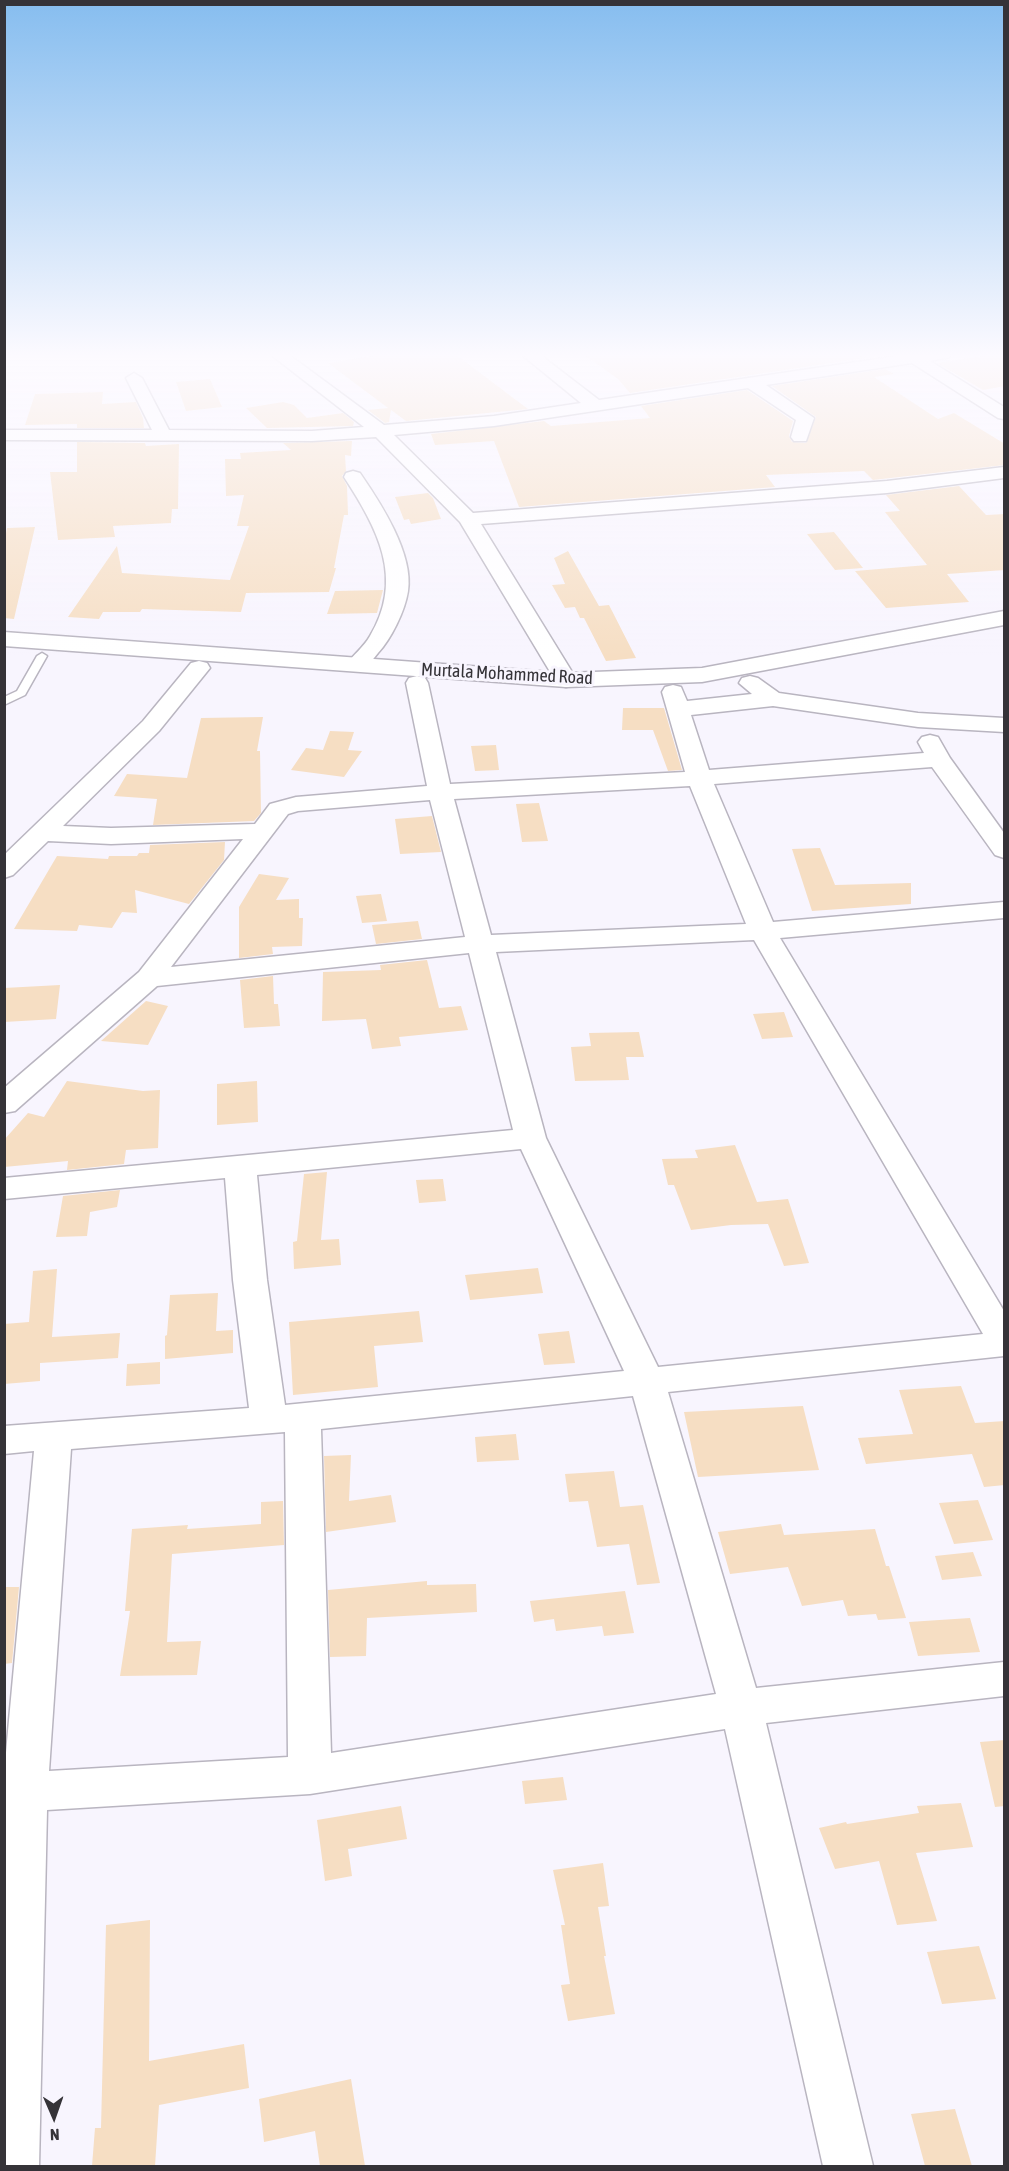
<!DOCTYPE html>
<html>
<head>
<meta charset="utf-8">
<style>
  body { margin:0 }
  #map { position:relative; width:1009px; height:2171px; overflow:hidden; background:#f8f5fe; font-family:"Asap Condensed",sans-serif }
  canvas { display:block }
  .frame { position:absolute; inset:0; border:6px solid #353338; pointer-events:none }
  .north { position:absolute; left:24px; top:2087px; width:60px; height:60px; -webkit-text-stroke:4px #f8f5fe; paint-order:stroke; rotate:178deg; font-size:16px; font-weight:700; line-height:24px; text-align:center; color:#353338 }
  .north::after { content:''; display:block; margin:auto; width:21px; height:27px; background:#353338; clip-path:polygon(50% 0,100% 100%,50% 72%,0 100%) }
</style>
</head>
<body>
<div id="map">
<canvas width="1009" height="2171"></canvas>
<div class="frame"></div>
<div class="north">N</div>
</div>
<script>
const g = document.querySelector('canvas').getContext('2d');
g.lineJoin = 'round';
function paint(path, color) { g.fillStyle = color; g.fill(path, 'evenodd'); }
function stroke(path, color, width, dash) { g.strokeStyle = color; g.lineWidth = width; g.lineCap = dash ? 'butt' : 'round'; g.setLineDash(dash || []); g.stroke(path); }
function drawText(font, color, halo, rows, align = 'center') {
  g.font = font + ' "Asap Condensed",sans-serif'; g.lineWidth = 6; g.setLineDash([]); g.textBaseline = 'middle'; g.strokeStyle = halo; g.fillStyle = color; for (const [text, x, y, turn = 0] of rows) {
    g.save(); g.translate(x, y); g.rotate((+turn || 0) * Math.PI / 180); g.textAlign = isNaN(turn) ? turn : align; if (halo) g.strokeText(text, 0, 0); g.fillText(text, 0, 0); g.restore();
  }
}
paint(new Path2D(`
  M385 354H455L528 409 406 421 391 410 389 422 385 423 368 410 388 408 328 363Z
  M583 354H856L865 358 630 393 618 379Z
  M997 354H1005V386L983 390 937 363Z
  M885 369 894 374 874 377 938 419 954 413 1005 444V465L873 480 864 471 766 475 775 487 519 507 494 441 435 445 431 434 544 421 551 426 650 418 641 406 747 390 793 421 789 436 792 442 806 443 816 417 772 386Z
  M210 379 222 407 186 411 176 382Z
  M103 392 102 404 136 402 143 418 144 428H77V424L25 425 35 394Z
  M283 402 294 405 307 418 343 413 354 422 353 426 267 428 246 408Z
  M352 441 351 456 345 455 346 471 342 476 347 486 348 515H344L334 568H336L329 592 246 593 241 612 142 609 140 612H103L99 619 68 617 117 546 122 573 230 580 249 526H237L244 495 226 496 225 459H241L240 453 291 450 283 443Z
  M77 442 145 443 146 446 179 444 178 509H172L171 523 113 526 115 537 58 540 50 472H77Z
  M959 486 986 515 1005 514V570L947 574 969 602 886 608 855 571 927 565 885 512 900 511 886 495Z
  M428 493 433 498 441 519 411 524 409 519 404 520 395 497Z
  M35 527 14 619 4 618V543L7 528Z
  M834 532 863 568 835 570 807 534Z
  M568 551 599 606 609 605 636 658 606 661 584 618H580L575 607 565 608 552 585 565 584 554 558Z
  M383 590 377 613 327 614 335 591Z
  M623 708H664L682 770 668 771 653 730H622Z
  M263 717 257 751H260L261 813 254 821 153 825 157 799 114 796 127 774 187 778 201 718Z
  M330 731 354 732 348 750 362 751 344 777 291 770 306 748 323 750Z
  M496 745 499 770 475 771 471 746Z
  M539 803 548 841 522 842 516 804Z
  M432 816 441 852 400 854 395 819Z
  M225 842 224 860 189 904 135 890 137 913 122 912 112 928 79 925 77 931 14 929 57 856 108 859 109 856H137L139 853H149L150 845Z
  M820 848 835 885 911 883V904L812 911 792 849Z
  M259 874 289 878 276 900 299 899V918H303L302 946 272 947 273 954 239 958V907Z
  M381 894 387 921 362 923 356 896Z
  M418 921 422 939 376 944 372 925Z
  M427 960 439 1008 461 1006 468 1030 399 1037 401 1046 372 1049 366 1019 322 1021 323 972 381 970 380 965Z
  M273 976 274 1004H278L280 1026 244 1028 240 980Z
  M60 985 56 1019 4 1022V988Z
  M146 1001 168 1006 148 1045 101 1041Z
  M784 1012 793 1037 762 1039 753 1014Z
  M639 1032 644 1057H626L629 1080 575 1081 571 1047 591 1046 589 1033Z
  M67 1081 143 1091 160 1090 158 1148 126 1150 124 1164 67 1170 68 1161 4 1167V1140L28 1113 44 1117Z
  M257 1081 258 1122 217 1125V1084Z
  M735 1145 757 1202 788 1199 809 1263 784 1266 768 1224 731 1225 691 1230 674 1185H668L662 1159 698 1158 695 1150Z
  M327 1172 321 1240 339 1239 341 1265 294 1269 293 1242 297 1241 304 1174Z
  M443 1179 446 1201 419 1203 416 1180Z
  M120 1190 117 1207 90 1212 87 1236 56 1237 63 1196Z
  M538 1268 543 1293 470 1300 465 1275Z
  M57 1269 52 1337 120 1333 118 1358 40 1363V1381L4 1384V1324L29 1322 33 1271Z
  M218 1293 216 1331 233 1330V1353L165 1359V1336L167 1335 170 1295Z
  M419 1311 423 1342 374 1346 378 1387 293 1395 289 1322Z
  M569 1331 575 1363 544 1365 538 1334Z
  M160 1362V1384L126 1386 127 1364Z
  M961 1386 975 1423 1005 1421V1485L984 1487 972 1454 866 1464 858 1438 913 1434 899 1390Z
  M803 1406 819 1470 698 1477 684 1412Z
  M516 1434 519 1460 477 1462 475 1437Z
  M351 1455 349 1501 391 1495 396 1522 326 1532 324 1456Z
  M614 1471 620 1507 643 1505 660 1583 637 1585 629 1544 597 1547 588 1501 569 1502 565 1474Z
  M978 1500 993 1540 954 1544 939 1503Z
  M283 1501 284 1545 172 1554 167 1642 201 1641 197 1675 120 1676 130 1611H125L132 1529 188 1525 187 1529 261 1524V1502Z
  M781 1524 784 1535 875 1529 886 1566H889L906 1618 878 1620 876 1614 848 1616 843 1600 802 1606 788 1567 730 1574 718 1532Z
  M973 1552 982 1576 942 1580 935 1556Z
  M427 1581V1585L476 1584 477 1612 367 1618 366 1656 330 1657 328 1590Z
  M4 1587H19L12 1663 4 1664Z
  M625 1591 634 1633 604 1636 602 1626 556 1631 554 1619 534 1622 530 1601Z
  M970 1618 980 1652 918 1656 909 1622Z
  M1005 1740V1806L995 1807 980 1742Z
  M563 1777 567 1800 525 1804 522 1781Z
  M961 1803 973 1847 916 1853 937 1921 897 1925 879 1861 835 1869 819 1828 846 1822 847 1824 919 1813 917 1806Z
  M401 1806 407 1839 348 1849 352 1876 325 1881 317 1820Z
  M603 1863 609 1906 598 1907 606 1956H604L615 2014 568 2021 561 1985 570 1984 561 1925H565L553 1870Z
  M150 1920 149 2061 244 2044 249 2088 159 2105 155 2166H92L95 2128H101L106 1925Z
  M979 1946 996 1999 942 2004 927 1952Z
  M351 2079 365 2166H320L315 2131 264 2142 259 2099Z
  M955 2109 972 2166H925L911 2114Z`), '#f6dec3');
const service = new Path2D(`
  M42 653 47 656 25 695 4 705V697L17 691 37 656Z`);
const minor = new Path2D(`
  M270 354H288L384 425 494 416 581 403 521 354H539L599 400 911 354H951L949 357 930 361 1004 407V419L998 418 912 363 766 385 814 418 806 441H794L791 437 796 420 748 388 494 426 394 435 473 513 887 481 1004 467V478L887 493 481 524 577 680 574 685 566 687 558 685 555 680 460 522 376 437 312 441 4 440V430H152L126 378 134 373 142 378 169 430 312 431 364 427Z
  M353 471 360 473C380 502 414 554 408 591 405 611 391 639 378 653 369 664 364 673 349 670L346 665C353 655 364 647 370 636 405 578 377 528 344 477L346 473Z
  M199 661 207 663 210 668 159 731 63 826 111 828 255 824 270 804 296 797 427 786 406 683 409 678 417 676 425 678 428 683 450 784 685 772 662 692 665 687 673 685 681 687 687 701 752 694 739 683 742 678 750 676 758 678 779 693 918 713 1004 718V732L918 727 773 706 691 715 709 770 924 753 918 742 922 737 930 735 938 737 950 758 1004 833V858L995 855 932 767 714 784 773 922 1004 902V918L780 938 1004 1311V1356L668 1392 756 1688 1004 1662V1696L766 1723 873 2166H823L725 1729 310 1794 47 1810 39 2166H4V1774L34 1451 4 1454V1426L249 1408 233 1280 225 1178 4 1199V1178L513 1130 469 953 157 986 15 1111 4 1113V1088L139 972 243 839 111 844 48 841 13 875 4 878V855L143 721 191 663ZM690 786 746 924 491 935 454 799ZM430 800 465 937 171 967 288 814 298 811ZM754 940 983 1334 658 1367 546 1138 496 952ZM521 1149 624 1371 285 1405 267 1280 257 1175ZM633 1396 716 1694 331 1753 321 1429ZM285 1432 288 1757 49 1771 71 1449Z`);
const secondary = new Path2D(`
  M1004 611V625L702 682 566 687 4 646V632L566 673 702 668Z`);
stroke(service, '#b9b5c0', 3);
stroke(minor, '#b9b5c0', 3);
stroke(secondary, '#b9b5c0', 3);
paint(service, '#fff');
paint(minor, '#fff');
paint(secondary, '#fff');
const sky = g.createLinearGradient(0, 0, 0, 658);
sky.addColorStop(0, '#86bdef');
sky.addColorStop(0.54, '#fcfaff');
sky.addColorStop(1, '#fcfaff00');
g.fillStyle = sky;
g.fillRect(0, 0, 1009, 658);
drawText('18px', '#353338', '#f8f5fe', [
  ["Murtala Mohammed Road",507,674,3]
]);
</script>
</body>
</html>
